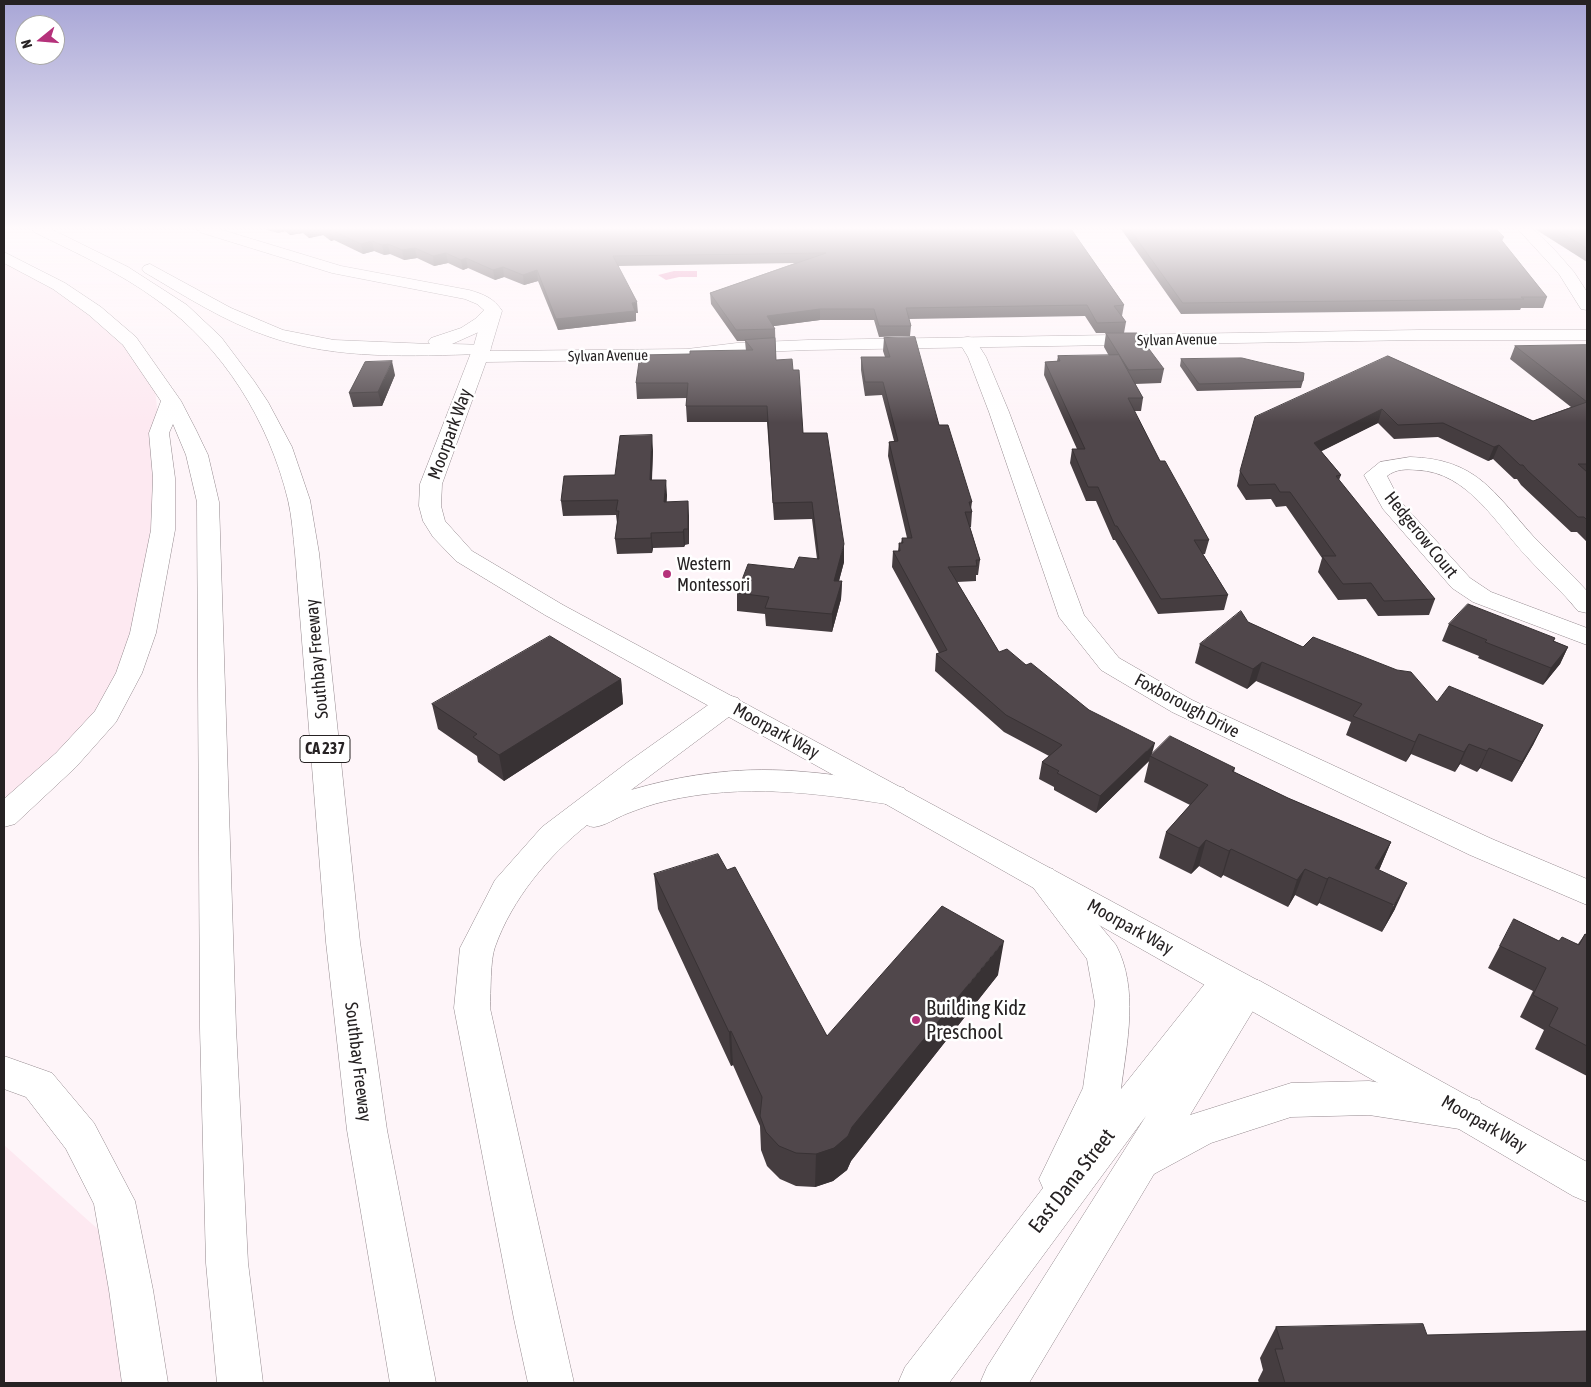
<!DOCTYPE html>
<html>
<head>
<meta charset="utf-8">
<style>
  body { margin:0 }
  #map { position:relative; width:1591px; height:1387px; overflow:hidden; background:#fef5f9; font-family:"Asap Condensed",sans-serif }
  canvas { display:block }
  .frame { position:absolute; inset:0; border:5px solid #262223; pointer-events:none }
  .north { position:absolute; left:15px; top:15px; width:50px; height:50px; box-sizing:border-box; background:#fff; border:1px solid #a8a7a7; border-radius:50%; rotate:253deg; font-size:14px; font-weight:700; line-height:20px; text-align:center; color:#262223 }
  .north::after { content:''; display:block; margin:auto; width:18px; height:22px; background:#b5327b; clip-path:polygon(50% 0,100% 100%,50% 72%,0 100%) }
</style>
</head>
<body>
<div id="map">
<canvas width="1591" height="1387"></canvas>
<div class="frame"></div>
<div class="north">N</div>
</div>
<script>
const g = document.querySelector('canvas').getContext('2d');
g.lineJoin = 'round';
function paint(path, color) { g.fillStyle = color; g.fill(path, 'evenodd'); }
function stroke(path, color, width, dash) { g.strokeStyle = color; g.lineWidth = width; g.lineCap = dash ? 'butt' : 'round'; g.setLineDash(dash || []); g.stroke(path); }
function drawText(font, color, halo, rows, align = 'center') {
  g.font = font + ' "Asap Condensed",sans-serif'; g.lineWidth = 5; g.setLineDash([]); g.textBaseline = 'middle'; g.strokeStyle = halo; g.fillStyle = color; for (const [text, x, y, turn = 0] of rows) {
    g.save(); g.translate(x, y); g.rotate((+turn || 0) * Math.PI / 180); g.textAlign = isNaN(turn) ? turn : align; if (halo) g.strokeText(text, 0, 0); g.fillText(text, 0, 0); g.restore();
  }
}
paint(new Path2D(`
  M4 257 19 264 95 311 154 378 164 478 129 673 23 800 4 816Z
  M4 1145 120 1249 142 1383H4Z`), '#fde9f1');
paint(new Path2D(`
  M674 271H697V277H679L666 280 658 275Z`), '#e891ba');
const minor = new Path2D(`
  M1518 229H1533L1553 248 1574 272 1587 292V310L1581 309 1559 274Z
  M968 337 974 338 986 357 1009 412 1084 615 1119 658 1192 700 1492 839 1587 879V905L1470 855 1172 712 1101 670 1059 617 989 412 968 357 959 342 962 338Z
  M1410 457C1476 459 1493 491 1533 536 1551 555 1570 572 1587 591V613L1578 611C1563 592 1544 576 1528 558 1496 524 1468 472 1417 470 1406 469 1396 469 1387 476L1400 501 1470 578 1491 592 1587 628V645L1473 602 1452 588 1383 509 1364 475 1380 462Z
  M1247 977 1260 981 1587 1162V1202L1573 1196 1452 1125 1234 1001 1229 991 1234 981Z`);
const tertiary = new Path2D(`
  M197 229H219L341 266 469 290C483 294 494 298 502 311L490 351 687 349 737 343 808 340 1419 330H1587V340H1419L808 350 737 353 687 359 486 362 442 484 441 506 445 521 472 551 563 605 1259 981 1264 991 1259 1001 1246 1005 1233 1001 882 802 545 615 456 561 433 537 423 521 419 506 420 484 474 345 484 310 477 304 465 299 332 273 199 232Z`);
const secondary = new Path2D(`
  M1042 866 1053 869 1116 945C1139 989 1127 1042 1121 1089L1215 971 1227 967 1239 971 1243 978 1247 977 1260 981 1265 991 1190 1115 1291 1083 1369 1081 1466 1096 1480 1101 1485 1113 1480 1125 1466 1130 1369 1115 1291 1117 1211 1143 1154 1174 1029 1383H980L987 1367 1146 1116 949 1383H898L905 1367 1043 1188 1039 1179 1083 1088 1095 1003 1087 959 1026 878 1031 869Z`);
const motorway = new Path2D(`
  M32 229H51L128 267 187 305 221 337 254 381 268 402 292 447 310 500 319 553 360 942 387 1130 436 1383H390L347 1130 326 942 295 553C293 535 292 517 288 500 269 421 223 347 157 300 119 272 76 253 34 232Z
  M4 252 65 283 101 307 136 337 181 401 196 430 208 455 219 502 236 1028 248 1263 263 1383H217L206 1263 200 1028 197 502 186 455 173 424 169 433 175 478V530L156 633 142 673 116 722 76 767 15 824 4 827V799L56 753 95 711 116 673 130 633 151 530 153 478 149 433 161 401 123 345 89 315 53 289 4 263Z
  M150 264 231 308 283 330 334 340 430 344 428 342 431 338 461 328 475 319 487 307 493 306 499 307 502 311 481 331 452 344 488 345 491 349 488 353 482 354C412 356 337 360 270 337 225 322 185 296 144 272L142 269 144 266Z
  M728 695 738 698 742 704 738 710 631 790C688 773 747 766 806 772 835 774 864 780 893 785L904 788 908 795 904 802 893 805C816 793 744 783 666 801 652 804 639 809 626 814 616 818 605 826 594 827 592 827 589 826 587 825 548 856 512 899 495 947 490 960 491 992 490 1008L574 1383H528L514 1319 454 1008 460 948 495 880 542 827 628 762 718 698Z
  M4 1056 52 1073 94 1123 135 1201 153 1290 168 1383H122L109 1290 94 1204 66 1149 26 1097 4 1089Z`);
stroke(minor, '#958a8f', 1);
stroke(tertiary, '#958a8f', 1);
stroke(secondary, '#958a8f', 1);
stroke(motorway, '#958a8f', 1);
paint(minor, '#fff');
paint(tertiary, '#fff');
paint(secondary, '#fff');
paint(motorway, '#fff');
paint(new Path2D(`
  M264 229H1071L1124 305 1122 316 1126 322 1124 333H1096L1085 316 909 319 911 326 910 336 879 337 874 320H820L773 326 775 329 776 360 793 370 803 433 844 562 839 581H842L841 599 832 632 766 626 765 614 737 611V593L817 559 812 519 774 520 767 422H687L686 406 687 398 637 399 636 383 690 354 746 351 745 341H737L711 304 710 293 795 263 618 266 638 313H636V321L558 330 538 281 524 285 504 277 495 280 468 268 463 270 448 263 434 266 417 258 404 260 390 254 384 255 374 251 363 254 334 240 331 241 323 235 309 238 303 233 290 235 285 231 278 233Z
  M1121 229H1496L1504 237 1502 241 1547 297 1543 308H1521L1520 310 1181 314Z
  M1535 229H1587V262Z
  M1106 333 1164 369 1161 383 1135 384 1143 398 1141 411H1134L1160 461 1209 540 1205 554H1203L1228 595 1224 610 1158 614 1115 540H1113L1096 501H1086L1070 463 1072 449H1077L1044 375 1045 362 1057 361 1058 356H1109L1104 347Z
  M884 338 939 425 972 502 971 509 972 512 971 527H970L980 560 978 575H976V581L957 582 999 652 1026 665 1152 755 1235 768 1234 772 1288 798 1391 842 1379 870 1395 909 1382 932 1319 903 1317 906 1295 895 1288 907 1223 875 1221 878 1199 866 1191 874 1159 858 1166 832 1190 805 1144 782 1149 761 1096 813 1054 790V787L1039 779 1042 762 1049 756 1004 732 935 671 936 654 939 653 892 567 893 551H898L899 543H901L902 538H907L888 456 889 442 894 441 882 395 865 396 861 370V357H885L883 351Z
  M1587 345V542L1577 532H1571L1521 485 1517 479H1514L1493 459 1488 461 1438 437 1394 439 1378 423 1321 451 1341 475 1339 480 1435 599 1429 615 1378 616 1366 599 1338 600 1318 572 1322 558 1286 506 1276 507 1271 499 1246 500 1237 486 1240 471 1388 356 1533 421 1571 407 1510 359 1515 346Z
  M1181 359 1303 381 1301 388 1197 391 1180 366Z
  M395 375 382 406 353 407 349 393Z
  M653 450 652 480 667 495 666 502 689 516V544L685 545 684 547 653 548 652 553 617 554 615 539 617 523 616 515 563 516 561 501 615 475Z
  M1248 622 1303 647 1437 702 1543 725 1533 745 1512 782 1480 768 1477 772 1460 764 1455 772 1411 754 1406 762 1346 735 1351 722 1256 681 1247 689 1195 663 1200 644Z
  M1449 624 1555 638 1554 641 1568 647 1560 664 1543 685 1478 658 1479 656 1442 641Z
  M621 679 623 704 504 781 478 762 477 756 438 729 432 704Z
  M727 870 827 1036 998 975 851 1161 847 1170 833 1181 815 1187 796 1186 780 1179 767 1166 761 1150 760 1126 733 1065 731 1066 658 909 654 874Z
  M1514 919 1559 941 1578 944 1585 934 1587 935V1076L1535 1049 1544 1030 1520 1017 1533 991 1488 968Z
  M1276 1327 1427 1335 1587 1383H1259L1258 1380 1263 1370 1260 1358Z`), '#453d40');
paint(new Path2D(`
  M277 229H285V231L278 233Z
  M288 229H302L303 233 290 235Z
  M306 229H322L323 235 309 238Z
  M331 230 334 240 331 241 329 231Z
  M372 241 374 251 363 254 361 244Z
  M388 244 390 254 384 255 382 245Z
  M415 248 417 258 404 260 402 250Z
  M446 253 448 263 434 266 433 256Z
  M466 258 468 268 463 270 461 260Z
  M503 267 504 277 495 280 493 270Z
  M537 270 538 281 524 285 523 275Z
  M637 302 638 313H636V321L558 330 556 319Z
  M820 309V320L767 327V316Z
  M392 361 395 375 382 406 378 392Z
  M1382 409 1378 423 1310 457 1314 443Z
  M652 435 653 450 651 495 650 480Z
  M1499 445 1493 459 1488 461 1494 447Z
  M666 480 667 495 666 517 664 502Z
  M688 501 689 516V544L688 529Z
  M684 529 685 545 684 547 683 532Z
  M651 533 653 548 652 553 651 538Z
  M844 544V562L834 599V581Z
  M842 581 841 599 832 632V614Z
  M1568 647 1560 664 1543 685 1551 668Z
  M1262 662 1256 681 1247 689 1253 669Z
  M621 679 623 704 504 781 499 755Z
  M1543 725 1533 745 1512 782 1522 762Z
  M1419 734 1411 754 1406 762 1415 742Z
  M1155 743 1151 757 1150 756 1149 761 1096 813 1100 796Z
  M1469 744 1460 764 1455 772 1464 752Z
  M1489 748 1480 768 1477 772 1487 751Z
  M1206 840 1199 866 1191 874 1199 848Z
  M1391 842 1380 868 1364 894 1375 868Z
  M1231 849 1223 875 1221 878 1229 851Z
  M1305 869 1295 895 1288 907 1297 880Z
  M1329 877 1319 903 1317 906 1327 879Z
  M1407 883 1395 909 1382 932 1394 905Z
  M1004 941 998 975 851 1161 847 1170 833 1181 815 1187 816 1154 852 1127Z
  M731 1031 733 1065 731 1066 729 1032Z`), '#383234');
const building = new Path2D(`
  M326 229H1071L1124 305 1114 306 1126 322 1097 323 1087 305 906 308 911 326H879L874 309H820L767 316 775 329 736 330 710 293 826 253 613 256 637 302 632 303 635 311 556 319 537 270 523 275 503 267 493 270 466 258 461 260 446 253 433 256 415 248 402 250 388 244 382 245 372 241 361 244 331 230 329 231Z
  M1130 229H1496L1504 237H1499L1547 297H1521L1524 299 1183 303Z
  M1556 229H1587V248Z
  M1106 333H1137L1164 369 1129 370Z
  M915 337 939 425H948L972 502H969L972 512H965L980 560H976L977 566 948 567 999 652 1007 649 1026 665 1031 663 1089 710 1155 743 1100 796 1057 773 1059 771 1042 762 1062 745 1006 715 936 654 947 650 893 551H900L899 543H903L902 538H912L889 442 898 441 883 382H865L861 357H890L884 338Z
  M775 338 776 360 792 359 793 370H799L803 433H827L844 544 834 581H842L832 614 765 608 769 597 737 593 748 564 794 569 799 557 819 559 812 502 773 503 767 406H686L688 383H636L640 355 690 354V351L753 350 745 340Z
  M1587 345V402L1515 346Z
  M1119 355 1143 398H1128L1160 461H1165L1209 540H1194L1228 595 1161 599 1117 526H1115L1098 487H1088L1072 449H1085L1045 362 1060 361 1058 356Z
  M1388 356 1533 421 1587 402V464H1578L1587 472V520L1584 517H1578L1527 470 1523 465H1520L1499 445 1494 447 1443 423 1398 425 1382 409 1314 443 1341 475 1336 476 1435 599 1384 601 1371 583 1343 584 1322 556H1336L1290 492H1280L1275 484 1249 485 1240 471 1255 417Z
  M1242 358 1304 373 1303 381 1199 384 1181 359Z
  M392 361 378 392 349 393 365 362Z
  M652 435 650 480H666L664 502 688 501V529H684L683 532 651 533V538L615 539 619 511H616L618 500 561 501 564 476 615 475 620 436Z
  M1468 604 1555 638 1553 641 1568 647 1551 668 1485 642 1487 640 1449 624Z
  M1241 611 1248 622 1303 647 1313 637 1397 670 1411 672 1437 702 1449 686 1543 725 1522 762 1489 748 1487 751 1469 744 1464 752 1419 734 1415 742 1353 716 1362 704 1262 662 1253 669 1200 644Z
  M550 636 621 679 499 755 473 737 477 734 432 704Z
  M1170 736 1235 768 1232 771 1288 798 1391 842 1375 868 1407 883 1394 905 1329 877 1327 879 1305 869 1297 880 1231 849 1229 851 1206 840 1199 848 1166 832 1208 785 1150 756Z
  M718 854 727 870 735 867 827 1036 942 906 1004 941 852 1127 848 1136 834 1148 816 1154 796 1153 779 1146 766 1132 760 1116 762 1097 731 1031 729 1032 654 874Z
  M1514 919 1559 941 1562 937 1579 945 1585 934 1587 935V1046L1549 1026 1558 1008 1533 995 1546 968 1500 946Z
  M1423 1324 1427 1335 1587 1331V1383H1285L1275 1349H1283L1276 1327Z`);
paint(building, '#50474b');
stroke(building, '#383234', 1);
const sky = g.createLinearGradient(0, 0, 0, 423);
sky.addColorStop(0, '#a8a6d6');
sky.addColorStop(0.54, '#fffafc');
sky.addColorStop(1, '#fffafc00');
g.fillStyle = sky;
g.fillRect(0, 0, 1591, 423);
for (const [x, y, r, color] of [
  [667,574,5,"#b5327b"],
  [916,1020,5,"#b5327b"]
]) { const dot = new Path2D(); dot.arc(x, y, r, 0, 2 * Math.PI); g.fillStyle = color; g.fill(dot); stroke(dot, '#fff', 2); }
drawText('15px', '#262223', '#fff', [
  ["Sylvan Avenue",1177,340,-1],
  ["Sylvan Avenue",608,356,-1]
]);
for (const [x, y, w] of [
  [325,749,50]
]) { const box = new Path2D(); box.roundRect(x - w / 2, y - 13.5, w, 27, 4); g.fillStyle = '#fff'; g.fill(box); stroke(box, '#262223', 1); }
drawText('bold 16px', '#262223', null, [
  ["CA 237",325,749]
]);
drawText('18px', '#262223', '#fff', [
  ["Moorpark Way",450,434,-70],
  ["Hedgerow Court",1421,535,51],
  ["Southbay Freeway",317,659,-95],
  ["Foxborough Drive",1187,706,28],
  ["Moorpark Way",776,731,29],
  ["Moorpark Way",1130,927,29],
  ["Southbay Freeway",358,1062,83],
  ["Moorpark Way",1484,1124,30]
]);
drawText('18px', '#262223', '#fff', [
  ["Western",677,564],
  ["Montessori",677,585]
], 'left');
drawText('21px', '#262223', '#fff', [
  ["Building Kidz",926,1008],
  ["Preschool",926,1032]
], 'left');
drawText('21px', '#262223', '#fff', [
  ["East Dana Street",1072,1181,-52]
]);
</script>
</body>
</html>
